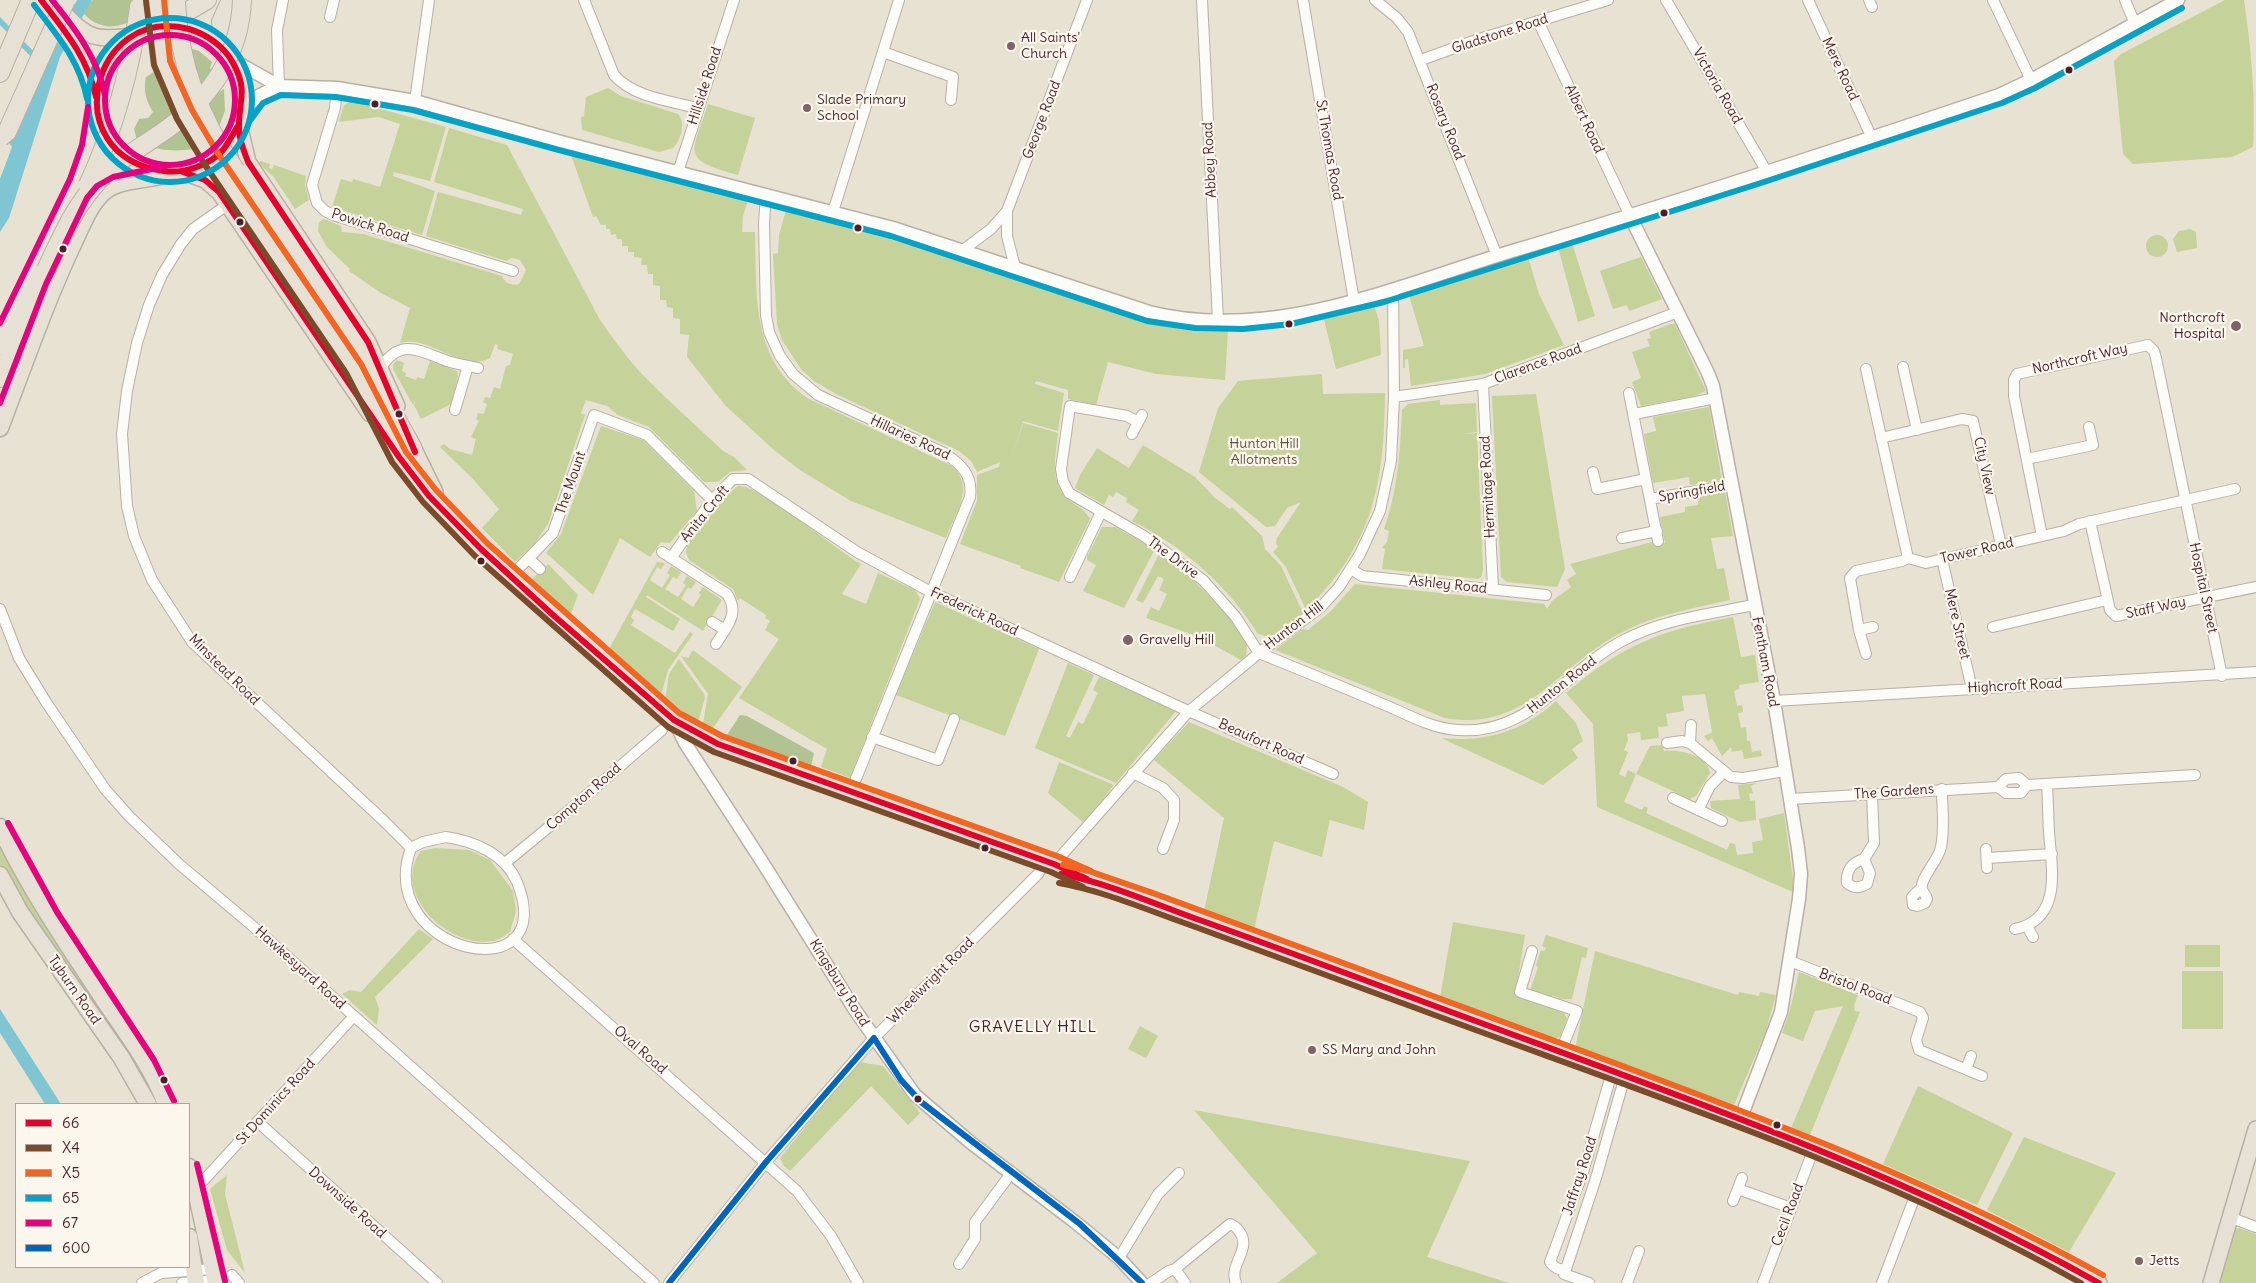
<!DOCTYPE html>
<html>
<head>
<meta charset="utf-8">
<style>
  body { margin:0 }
  #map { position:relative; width:2256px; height:1283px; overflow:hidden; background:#e7e2d1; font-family:Delius,sans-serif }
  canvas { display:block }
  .legend { position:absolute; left:15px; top:1103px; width:175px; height:165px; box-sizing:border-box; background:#fbf7ec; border:1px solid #b4a19f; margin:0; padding:6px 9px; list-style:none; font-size:15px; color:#4a1f2b }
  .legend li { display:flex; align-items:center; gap:10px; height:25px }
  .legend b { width:25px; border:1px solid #b4a19f }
</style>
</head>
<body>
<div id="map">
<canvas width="2256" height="1283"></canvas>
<ul class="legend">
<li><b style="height:6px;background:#e4002b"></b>66</li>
<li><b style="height:6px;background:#7a4b2a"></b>X4</li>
<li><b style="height:6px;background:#f26522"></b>X5</li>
<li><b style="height:6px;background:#04a2c6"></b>65</li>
<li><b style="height:6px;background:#e5007d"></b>67</li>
<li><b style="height:6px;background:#0065bd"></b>600</li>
</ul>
</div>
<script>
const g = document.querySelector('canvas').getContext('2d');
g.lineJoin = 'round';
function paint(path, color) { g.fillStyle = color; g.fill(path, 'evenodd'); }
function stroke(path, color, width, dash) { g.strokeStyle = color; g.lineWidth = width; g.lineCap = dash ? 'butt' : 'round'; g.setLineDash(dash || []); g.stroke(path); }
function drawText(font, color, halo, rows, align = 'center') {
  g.font = font + ' Delius,sans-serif'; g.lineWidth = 4.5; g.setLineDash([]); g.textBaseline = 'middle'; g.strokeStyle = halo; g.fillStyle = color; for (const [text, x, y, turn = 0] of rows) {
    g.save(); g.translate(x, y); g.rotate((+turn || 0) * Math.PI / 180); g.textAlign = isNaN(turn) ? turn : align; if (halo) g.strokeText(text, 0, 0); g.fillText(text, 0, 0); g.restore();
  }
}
paint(new Path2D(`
  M2225 0H2244C2251 48 2256 100 2253 147L2232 157 2133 164 2123 154 2114 61 2121 54Z
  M608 88 621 96 678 114C686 123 681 140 673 148L659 152 582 130 581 117 584 116 586 97Z
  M352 101 446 127 430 181 394 172 393 176 435 191 422 235 332 207 341 179 352 182 353 179 380 187 400 124 378 117 339 122 344 105Z
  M708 104 755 118 738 175C681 159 691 156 708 104Z
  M449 128 507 145 600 320C613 338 626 357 641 373 667 400 696 425 723 451L734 457 747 470 730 472 718 482H704L649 427 618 415 607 406 586 400 581 413 585 415 548 524 535 543 515 562 482 528 499 509 473 479 440 447 444 444 450 449 472 455 476 439 471 437 479 421 476 419 478 413 484 414 487 404 483 402 485 397 490 398 494 387 500 389 506 366 510 365 513 354 497 349 498 345 495 344 490 358C464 374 427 333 400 343L410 308 381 293 349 271 350 269 327 247 318 231 319 222 324 219 341 226 342 232 363 234 502 276C505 283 511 286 519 284L526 270 520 260 512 258 506 261 426 236 438 192 521 215 523 209 434 182Z
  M571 155 748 200 743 216 742 232H755C757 295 750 359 809 399L950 465C977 484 955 515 946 538L851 501 800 470 774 450 725 405 687 357 689 335 680 334V319L673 318V308L667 307 666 300H660V286L653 285V274H648L647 265H641L642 258 634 257V252H628V246H622V239H617L616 234 611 235 610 229H606V225H601L596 216 593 217Z
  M260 161 270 164 269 168 272 169 274 165 306 176 305 185 309 200 295 209 273 176 259 164Z
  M786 210 957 258 1151 322 1179 327 1228 330 1225 380 1156 374 1108 362 1096 405 1068 399V390L1036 381 1035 384 1064 393 1058 431 1023 421 1027 407 1013 456 1023 423 1058 433C1056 455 1049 480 1067 498 1077 507 1082 506 1090 519L1059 582 1020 568 1021 566 960 544 977 501V475L999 467 1000 462 977 472 971 461 959 451 836 394 814 381 801 369 782 340 777 324 773 254 778 253 779 235Z
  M2190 229 2196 232 2197 248 2177 252 2173 239 2179 231Z
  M2146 246a11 11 0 1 1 22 0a11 11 0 1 1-22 0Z
  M1572 243 1595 316 1578 322 1558 247Z
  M1528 257 1539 294 1564 345 1485 374 1411 386 1408 359 1405 360V368H1403V350L1424 346 1409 295Z
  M1641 257 1662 299 1629 311 1627 305 1613 309 1600 271Z
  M1374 305 1379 321 1381 355 1336 369 1324 319Z
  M1671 324H1675L1706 391 1694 396 1641 406 1632 382 1641 378 1632 352 1650 346 1647 339 1651 338 1649 332Z
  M397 360 404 363 402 371 406 373 405 376 416 380 417 377 424 379 430 361 457 371 458 377 451 404 421 419 414 405 416 398 413 405 393 369V365Z
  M1322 374 1323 394 1385 393C1384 484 1374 543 1306 610L1286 567 1273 552 1278 547 1276 543 1277 538 1301 502 1287 508 1275 526 1266 527 1199 472 1218 408 1238 381Z
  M1536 394 1565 569 1557 587 1507 582 1501 577 1492 396Z
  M1440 400V405L1476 403 1477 432 1461 434 1477 433 1483 569 1481 577 1478 579 1382 569 1385 549 1382 548 1387 542 1389 531 1384 529C1398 490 1400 452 1402 410L1408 404Z
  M1709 407 1722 480 1690 485 1689 477 1653 483 1644 434 1656 431 1653 417Z
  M601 426 643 440 694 491 697 511 670 543 661 542 650 557 620 538 593 595 546 553 561 534Z
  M1143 445 1195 477 1215 498 1230 509 1232 507 1235 510 1262 536 1265 549 1281 566 1303 613 1270 637 1258 634C1227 585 1184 547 1132 521L1139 510 1126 502 1127 498 1116 492 1113 497 1109 495 1104 505 1075 488 1080 475 1097 448 1129 468Z
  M738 486C759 484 836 550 861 564L842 594 866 604 878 573 915 590 920 599 850 778 821 767 827 749 739 698 779 639 765 630 770 621 765 618 766 615 740 598 738 601 733 589 689 560 686 553 687 545 727 495Z
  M1725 492 1733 536 1711 538 1717 569 1724 568 1730 600C1691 609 1653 615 1617 635 1555 669 1526 732 1445 718L1275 650 1302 629 1308 630 1331 611 1355 584 1544 604 1547 609 1552 601 1571 587 1567 580 1576 574 1570 564 1652 542 1654 546 1665 543 1660 517 1685 512V507L1698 505V499L1694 500V497Z
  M1102 527H1115L1155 549 1124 608 1083 591 1096 565 1087 560V557Z
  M1160 552 1185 571 1228 616 1247 644 1246 656 1241 660 1199 637 1146 618 1151 607 1159 611 1167 594 1159 590 1164 579 1158 576 1143 603 1136 600Z
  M657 562 665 563 661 569 657 567 650 580 662 588 670 575 667 573 671 566 681 572 677 579 673 577 665 589 678 597 686 585 683 583 687 576 696 582 691 589 688 587 681 599 693 607 701 595 699 593 703 587 722 600 703 631 647 595 646 597 680 619 673 631 635 609 631 617 634 620 631 625 675 653 690 632 693 634 668 670 661 696 609 649Z
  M548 564 578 595 570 616 531 580Z
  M935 602 1039 649 1005 736 896 695Z
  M1733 617 1741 657 1755 655 1759 682 1739 685V689L1734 691 1737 706 1742 705 1743 712 1738 713 1741 728 1746 727 1747 741H1750L1752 752 1761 750 1762 756 1744 759 1742 750 1732 752 1731 747 1722 756 1712 738 1708 741 1704 736 1711 733 1712 731 1705 694 1682 696 1684 711 1666 714 1668 726 1658 727 1659 738 1641 740 1640 732 1627 734 1628 740 1624 750 1628 752 1619 774 1625 777 1628 770 1636 774 1650 746 1662 745 1664 751C1679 749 1708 755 1710 773L1696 796 1690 799 1636 774 1624 802 1642 810 1644 806 1648 808 1646 813 1727 850 1730 843 1735 844 1737 855 1753 853 1752 842 1763 840 1759 819 1784 813 1793 879V892L1597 807 1593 724 1566 693C1622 645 1661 630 1733 617Z
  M693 650 742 687 713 728 703 724 708 694 681 656 688 658Z
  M679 659 704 694 705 698 698 722 665 700 669 674Z
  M1068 663 1094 675 1066 736 1070 738 1078 722 1083 724 1098 693 1093 690 1099 677 1176 711 1116 783 1035 748Z
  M1556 701 1576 723 1583 741 1572 749 1578 758 1543 785 1441 738C1485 743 1524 731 1556 701Z
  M1189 722 1343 787 1368 802 1364 830 1330 820 1322 857 1274 841 1254 930 1204 911 1224 818 1154 760Z
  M1059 762 1114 785 1084 823 1048 793Z
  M1757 783 1751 786 1753 793 1749 794 1750 801 1755 800 1756 820 1740 822 1711 808 1710 801 1740 799 1738 785Z
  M0 844 43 921 138 1061 157 1104H151L0 868Z
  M435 848 469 850 490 860 513 891 516 911 510 932C505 935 499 940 493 941 449 949 390 893 421 851Z
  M1453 922 1525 935 1515 996 1564 1013 1567 1019 1560 1037 1551 1040 1440 998Z
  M419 929 433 939 375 997 379 1009 377 1025 342 994 350 990 361 992Z
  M1546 935 1588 948 1586 958 1582 957 1572 999H1561L1552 995 1551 998 1530 991 1538 967 1536 965 1541 950 1544 951 1546 948 1542 946Z
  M2185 945H2220V967H2185Z
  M1595 951 1738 995 1739 992 1759 996 1760 992 1776 995 1765 1033 1734 1105 1732 1106 1575 1049Z
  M2182 971H2223V1029H2182Z
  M1799 972 1858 995 1854 1006 1855 1011 1860 1012 1810 1135 1791 1128 1843 1006 1815 1011 1803 1041 1782 1033 1789 1014Z
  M1140 1026 1158 1036 1146 1058 1128 1049Z
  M859 1062 883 1066 920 1113 908 1125 871 1086 790 1171 784 1166 780 1158Z
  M1918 1086 2013 1133 1977 1205 1883 1164Z
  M1194 1110 1470 1161 1427 1257 1509 1283H1277L1317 1253Z
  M2024 1137 2116 1173 2069 1252 1987 1210Z
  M227 1175 225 1194 245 1273 227 1250 210 1189Z
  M2239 1228 2256 1234V1283H2219L2235 1229Z`), '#c5d299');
paint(new Path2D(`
  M93 0H134L131 21C112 31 93 27 81 10Z
  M189 48 199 51 212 62 210 68 213 72 201 90Z
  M154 72 169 108 195 149C174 152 155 151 137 140L134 129 139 119 148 118 153 112C146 101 143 90 146 77Z
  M224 89 225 111 218 129 206 105 216 94Z
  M740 715 747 716 814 753 811 766 727 735Z`), '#b2c393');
paint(new Path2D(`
  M77 0H92L60 57 9 218 0 232V179L12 147 7 140 43 69 0 25V17L46 64Z
  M0 1009 61 1104H45L0 1033Z`), '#80c6d2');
const minor = new Path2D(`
  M584 0 614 75C633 97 670 101 698 108
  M1202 0 1218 320
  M1303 0 1354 301
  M1375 0 1397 18 1408 32 1497 256
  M1666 0 1767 172
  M1808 0 1872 138
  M1869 0 1872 7
  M1993 0 2031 80
  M2125 0 2135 24
  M330 17 334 0
  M1538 21 1630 216
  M883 52 953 77 951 100
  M1421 60 1479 39 1608 0
  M279 86 277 30 283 0
  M337 88 335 108 312 185 317 203 325 211 333 215 513 271
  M415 101 429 0
  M678 172 734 0
  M766 194 764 223 766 315 769 332 780 356 793 374 818 395 944 453C961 464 973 475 970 497L851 791
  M227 205 193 229 181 244 162 275 149 305 137 343 127 391 122 434 127 506 134 536 152 580 192 642 384 821 411 848
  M833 212 899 0
  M963 250 991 229 1007 211
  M1015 267 1007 236V211L1087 0
  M1903 367 1917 430
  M381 368C400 337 420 351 447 361 457 364 468 366 478 368
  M1866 369 1908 558 1926 563 2064 531 2079 524 2235 489
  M1483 384 1493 589
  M1629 393 1658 541
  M1394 397 1483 384 1678 312
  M455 410 468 366
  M1634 414 1716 398
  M1138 422 1127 416 1070 406 1061 469 1063 481 1069 493 1144 536 1203 580 1235 616 1259 653
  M1132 434 1142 415
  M1881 438 1962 419 1973 421 2001 545
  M2027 459 2093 445 2089 427
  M1593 472 1597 489 1646 479
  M1650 499 1733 485
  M2090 521 2110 610 2116 616 2256 587
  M2042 536 2014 396V380L2017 374 2148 345 2154 351 2156 358 2222 676
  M1622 538 1657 531
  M662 552 727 594C740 614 727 626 716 644
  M671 558 712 500 733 479H748L857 552 931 592 1186 710 1333 774
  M529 559 540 569
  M1942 559 1972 689
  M520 567 553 533 594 415 647 435 712 500
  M1351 569 1362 576 1546 595
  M1070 577 1101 512
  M0 609 19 658 46 702 105 789 129 816 179 864 255 928 654 1283
  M712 622 725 630
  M1993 627 2107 600
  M1859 630 1873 627
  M1259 653C1301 670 1343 687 1385 705 1405 713 1427 726 1449 729 1527 741 1562 673 1622 641 1663 619 1709 614 1754 605
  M1866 654 1859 630 1850 578 1856 571 1902 561 1908 558
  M1774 701 2256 672
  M872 737 938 760 954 719
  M1667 743 1682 741 1690 743 1731 777 1743 778 1785 771
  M1690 743 1691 725
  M1133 773 1163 788 1174 800V820L1163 849
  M1998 787 2006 793H2021L2027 785
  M1673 798 1722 821
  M1790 799 1998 787 2006 779 2019 778 2027 785 2195 775
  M1698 810 1710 786 1724 772
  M446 837C474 841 505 854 517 882 562 994 373 954 411 848L423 842Z
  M1986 849 1987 868
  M1987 858 2052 854
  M1864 859C1851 863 1846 870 1847 883 1854 889 1859 888 1867 884L1870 873 1864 859 1874 843 1872 794
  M505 863 566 813 662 730
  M1054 864 1189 711 1259 653 1321 607 1339 587 1360 554 1380 511 1391 461 1394 397 1393 290
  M1922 890H1919L1912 897 1913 905 1917 906 1925 903 1927 899C1926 894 1923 893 1922 889 1919 879 1939 860 1941 847 1945 828 1942 808 1942 789
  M2027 926 2033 937
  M2015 929C2064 919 2051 866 2049 831 2048 815 2048 799 2047 784
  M513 939 797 1191 831 1236 858 1283
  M1532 951 1520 992 1577 1011 1560 1053
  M1790 961 1920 1012 1923 1018 1916 1040 1919 1050 1982 1076
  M1966 1069 1971 1056
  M1612 1072 1583 1172 1550 1262C1555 1268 1558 1270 1566 1269L1596 1178 1625 1076
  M258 1122 437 1283
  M195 1186 204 1180 354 1016
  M1738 1189 1791 1208
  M1733 1201 1742 1178
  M2229 1217 2256 1227
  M1119 1258 1158 1194 1179 1173
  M959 1264 975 1239V1222L1012 1172
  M1175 1269 1185 1283
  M1564 1274 1589 1283
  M232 1275 239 1283
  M142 1283 161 1273 213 1269
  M182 1283 215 1280
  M669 1283 766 1162 874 1038 1038 874 1042 867
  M1151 1283 1169 1271 1175 1269 1230 1224C1234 1225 1236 1227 1239 1231 1253 1249 1228 1264 1236 1283
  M1627 1283 1639 1251
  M1763 1283 1814 1148
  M1882 1283 1917 1191`);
const tertiary = new Path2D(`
  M231 59 279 86
  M241 118 247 107 258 96 279 86 337 88 415 101 561 142 893 228 1149 312C1275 343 1398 285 1516 250 1678 202 1839 149 1999 95L2031 80 2178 0
  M1630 216 1708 373 1713 386 1774 701 1798 848 1801 874 1799 899 1781 1012 1740 1120
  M674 720 685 743 761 860 855 1010 915 1095 970 1142 1075 1222 1119 1258 1142 1283`);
const primary = new Path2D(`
  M41 0C65 31 91 56 96 97
  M65 14C88 40 99 40 132 36
  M239 124 248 162 368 342 397 406
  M183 172 205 180 219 192 370 414
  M409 439 435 492
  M393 447 429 496 481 549 674 720 718 744 1054 864 1087 879
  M1077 878 1238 934 1814 1148 1992 1224 2099 1283
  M2211 1283 2256 1129`);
const trunk = new Path2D(`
  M97 100a73 73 0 1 1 146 0a73 73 0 1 1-146 0Z
  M0 346C14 313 29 280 45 248 66 207 94 165 96 117
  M0 428C24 365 46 301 75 240 82 225 91 202 105 191 121 179 144 181 163 175
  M0 827C29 889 68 945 106 1003 128 1035 152 1067 166 1104
  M0 875 20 912 121 1057 148 1104
  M189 1167 195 1186 216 1283
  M189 1237 196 1283`);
const motorway = new Path2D(`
  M162 26 207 0
  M227 53 221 22 231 0
  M0 73 31 0
  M236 171 359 351 413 449
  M225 179 354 369 399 457
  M0 378 46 270`);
stroke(minor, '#b8b0a7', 12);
stroke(tertiary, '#b8b0a7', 15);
stroke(primary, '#b8b0a7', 18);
stroke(trunk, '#b8b0a7', 19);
stroke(motorway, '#b8b0a7', 20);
stroke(minor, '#fbfbf8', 10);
stroke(tertiary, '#fbfbf8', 12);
stroke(primary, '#e6e1d4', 15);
stroke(trunk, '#e6e1d4', 16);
stroke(motorway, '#e6e1d4', 18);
const motorwayBridge = new Path2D(`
  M176 2C179 65 200 119 236 171
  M155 6C160 79 184 120 225 179
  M0 138 7 132 66 0
  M88 185C115 127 131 70 139 7
  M46 270C62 235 77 201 105 174 124 156 146 144 167 129 210 98 240 55 242 0`);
stroke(motorwayBridge, '#b8b0a7', 20, []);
stroke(motorwayBridge, '#e6e1d4', 18);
stroke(new Path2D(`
  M41 0C65 31 88 58 96 97
  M239 124C234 132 229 142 223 150 210 165 184 174 164 171 53 156 93 3 189 29 206 34 224 46 233 63 249 92 238 101 239 129 239 140 244 151 248 162L368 342 415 452
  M183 172 205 180 219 192 399 457 429 496 481 549 553 615 674 720 718 744 1054 864 1087 879
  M1061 874C1107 883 1150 902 1194 918 1268 944 1342 972 1416 999 1647 1085 1883 1162 2099 1283`), '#e4002b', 6);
stroke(new Path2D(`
  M146 1 154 65 177 119 203 162 346 373 392 462 423 502 475 556 668 727 714 752 1051 872 1083 887
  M1059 883C1104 891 1147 910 1190 925 1265 952 1339 980 1413 1007 1639 1091 1871 1165 2081 1283`), '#7a4b2a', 6);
stroke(new Path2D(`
  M164 0 170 61 192 110 217 152 361 364 406 452 436 490 487 543 679 713 722 736 1057 856 1091 871
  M1063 865 1089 871 1153 893C1300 947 1447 1001 1593 1055 1770 1121 1938 1183 2103 1275`), '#f26522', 6);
stroke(new Path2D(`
  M34 5C57 35 80 61 87 99
  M88 100a82 82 0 1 1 164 0a82 82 0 1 1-164 0Z
  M249 122 263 103 281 95 336 97 413 110 559 150 891 236 1147 321 1195 328 1243 329 1291 324 1384 302 1761 183 2002 103 2035 88 2182 8`), '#04a2c6', 6);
stroke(new Path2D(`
  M52 0C76 30 97 57 105 95
  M105 100a65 65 0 1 1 130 0a65 65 0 1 1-130 0Z
  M0 323 70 179 82 145 88 107
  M0 403 46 284 87 198 97 186 113 177 166 166
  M8 823 57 912 154 1060 174 1101
  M197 1164 225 1281`), '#e5007d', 6);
stroke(new Path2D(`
  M669 1283 766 1162 874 1038 901 1080 921 1102 1080 1224 1142 1283`), '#0065bd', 6);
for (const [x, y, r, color] of [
  [1011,46,5,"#816365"],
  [2069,70,4.5,"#4a1f2b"],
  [375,104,4.5,"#4a1f2b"],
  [807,108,5,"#816365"],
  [1664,213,4.5,"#4a1f2b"],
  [240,222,4.5,"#4a1f2b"],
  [858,228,4.5,"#4a1f2b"],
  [63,249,4.5,"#4a1f2b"],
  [1289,324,4.5,"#4a1f2b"],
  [2236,326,6,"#816365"],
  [399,414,4.5,"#4a1f2b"],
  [481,561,4.5,"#4a1f2b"],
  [1128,640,6,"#816365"],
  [793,761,4.5,"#4a1f2b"],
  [985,848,4.5,"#4a1f2b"],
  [1312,1050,5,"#816365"],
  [164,1080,4.5,"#4a1f2b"],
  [918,1099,4.5,"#4a1f2b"],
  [1777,1125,4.5,"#4a1f2b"],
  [2139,1261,5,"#816365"]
]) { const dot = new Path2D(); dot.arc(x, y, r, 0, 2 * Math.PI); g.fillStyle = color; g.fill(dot); stroke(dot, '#fbf7ec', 2); }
drawText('14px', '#4a1f2b', '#fbf7ec', [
  ["Gladstone Road",1500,34,-18],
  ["Mere Road",1840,69,65],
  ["Hillside Road",705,86,-72],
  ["Victoria Road",1717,86,60],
  ["Albert Road",1584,119,65],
  ["George Road",1042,120,-69],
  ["Rosary Road",1445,122,68],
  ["St Thomas Road",1329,150,80],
  ["Abbey Road",1210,160,-93],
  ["Powick Road",370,226,18],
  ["Northcroft Way",2080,359,-13],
  ["Clarence Road",1538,364,-20],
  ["Hillaries Road",910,438,25],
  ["City View",1984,466,78],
  ["The Mount",571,483,-71],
  ["Hermitage Road",1488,487,-93],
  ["Springfield",1692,492,-10],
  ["Anita Croft",705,514,-51],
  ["Tower Road",1977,551,-13],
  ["The Drive",1173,558,36],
  ["Ashley Road",1448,585,6],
  ["Hospital Street",2203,588,78],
  ["Staff Way",2156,608,-12],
  ["Frederick Road",974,612,25],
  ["Mere Street",1957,624,77],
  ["Hunton Hill",1294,626,-37],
  ["Fentham Road",1765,662,79],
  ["Minstead Road",224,670,45],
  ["Hunton Road",1562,685,-38],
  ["Highcroft Road",2015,686,-3],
  ["Beaufort Road",1261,742,24],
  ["The Gardens",1894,792,-4],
  ["Compton Road",584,797,-41],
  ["Hawkesyard Road",300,968,42],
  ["Wheelwright Road",931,981,-45],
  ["Kingsbury Road",839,983,58],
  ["Bristol Road",1855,987,21],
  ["Tyburn Road",74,990,55],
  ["Oval Road",640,1050,41],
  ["St Dominics Road",276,1102,-48],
  ["Jaffray Road",1580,1176,-72],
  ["Downside Road",347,1203,42],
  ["Cecil Road",1788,1215,-69]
]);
drawText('14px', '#4a1f2b', '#fbf7ec', [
  ["All Saints'",1021,38],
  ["Church",1021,54],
  ["Slade Primary",817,100],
  ["School",817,116],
  ["Northcroft",2225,318,"right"],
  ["Hospital",2225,334,"right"],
  ["Gravelly Hill",1139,640],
  ["SS Mary and John",1322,1050],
  ["Jetts",2149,1261]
], 'left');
drawText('14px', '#66513e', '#fbf7ec', [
  ["Hunton Hill",1264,444],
  ["Allotments",1264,460]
]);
g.letterSpacing = '1px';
drawText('16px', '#4a1f2b', '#fbf7ec', [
  ["GRAVELLY HILL",1033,1027]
]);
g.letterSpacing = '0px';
</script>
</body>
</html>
